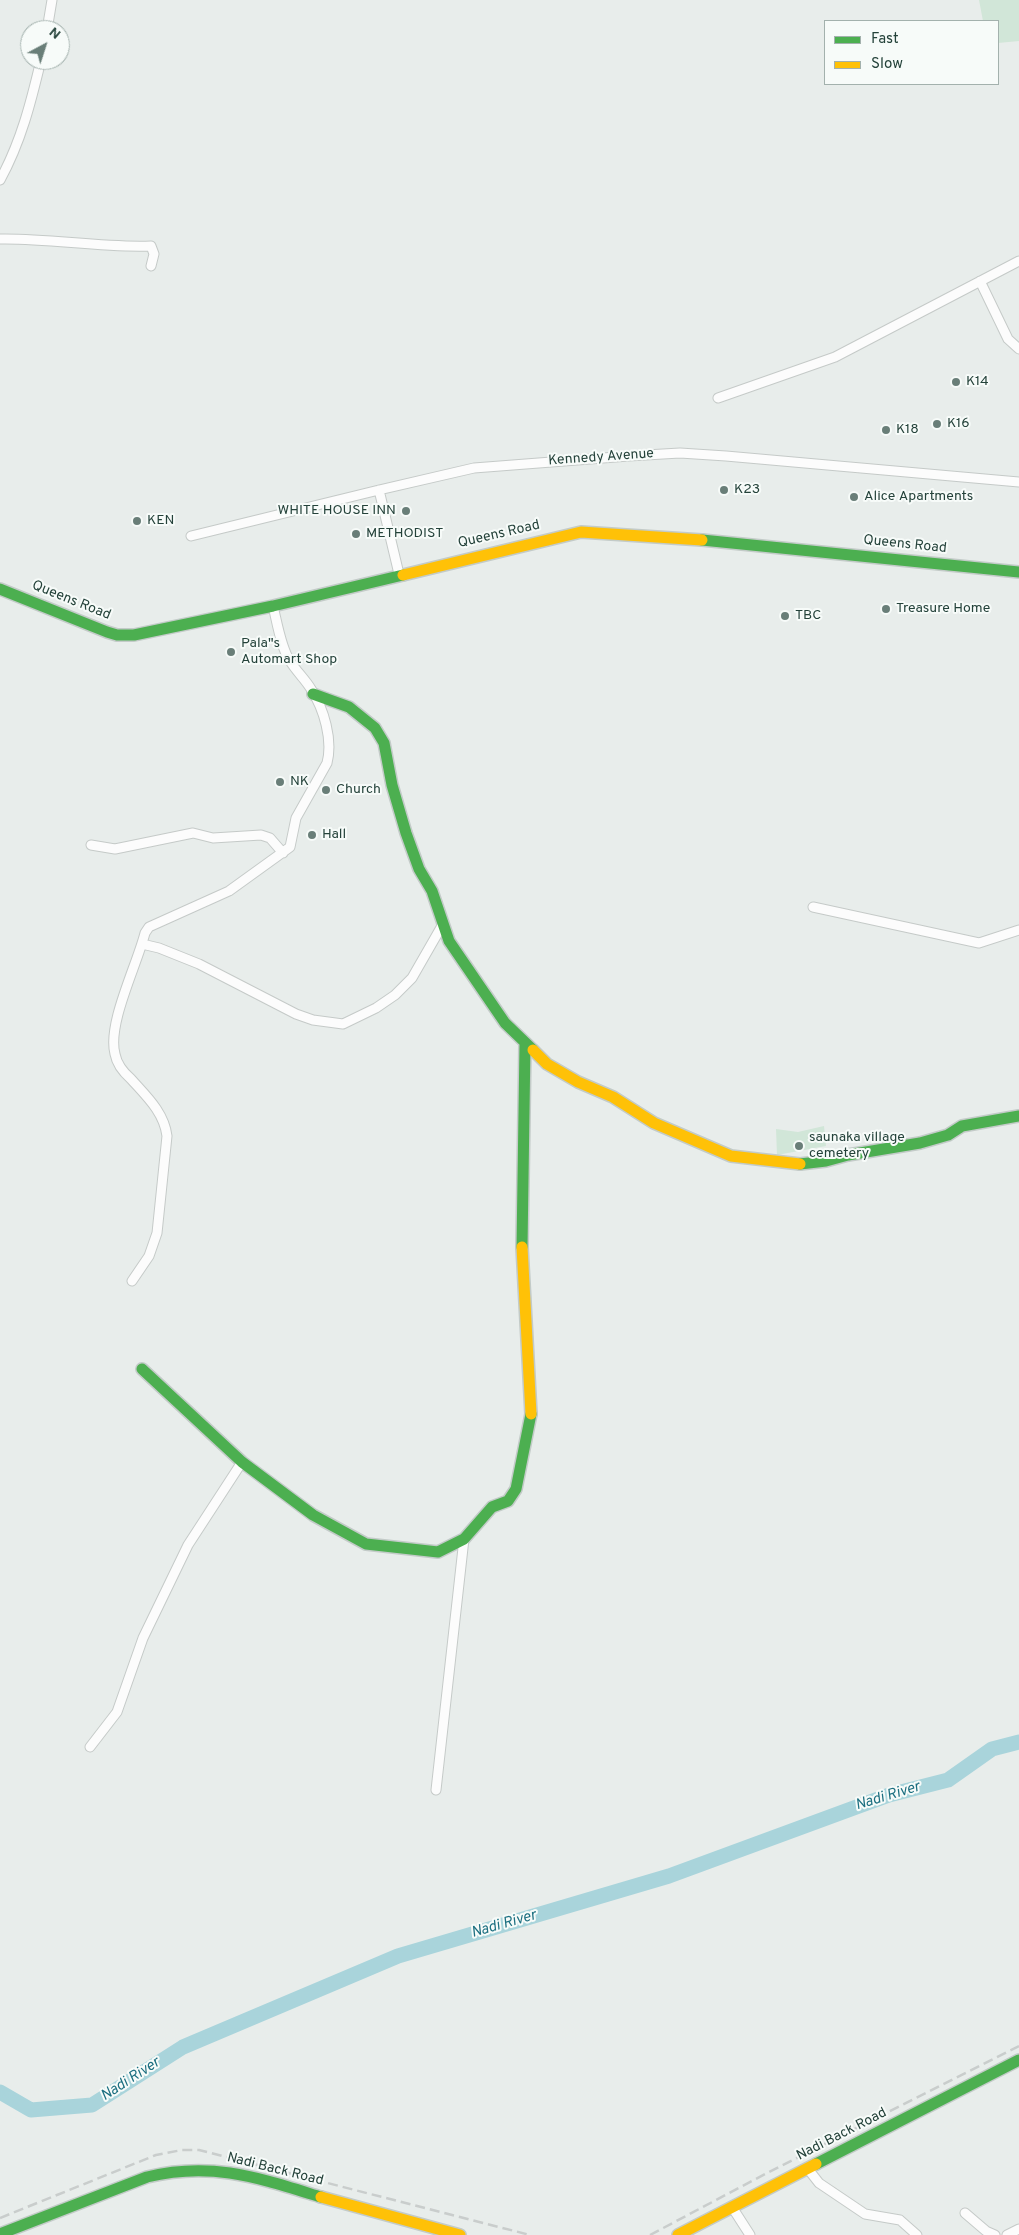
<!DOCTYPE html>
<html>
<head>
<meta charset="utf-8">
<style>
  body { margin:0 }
  #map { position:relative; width:1019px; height:2235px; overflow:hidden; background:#e8edeb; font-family:Overpass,sans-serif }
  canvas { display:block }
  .legend { position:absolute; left:824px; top:20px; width:175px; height:65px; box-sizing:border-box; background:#f7fbf9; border:1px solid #a3b1ad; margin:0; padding:6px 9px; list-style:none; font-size:15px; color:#24423a }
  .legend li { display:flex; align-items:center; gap:10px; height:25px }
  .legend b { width:25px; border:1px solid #a3b1ad }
  .north { position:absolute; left:20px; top:20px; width:50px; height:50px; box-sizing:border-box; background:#f7fbf9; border:1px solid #a3b1ad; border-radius:50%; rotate:40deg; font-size:14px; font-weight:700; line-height:20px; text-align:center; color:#24423a }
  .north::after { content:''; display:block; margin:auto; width:18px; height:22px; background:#697e78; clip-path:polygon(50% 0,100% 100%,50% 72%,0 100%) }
</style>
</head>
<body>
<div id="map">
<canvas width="1019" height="2235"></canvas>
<ul class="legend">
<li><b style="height:6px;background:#4caf50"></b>Fast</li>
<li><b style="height:6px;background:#ffc107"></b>Slow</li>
</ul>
<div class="north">N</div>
</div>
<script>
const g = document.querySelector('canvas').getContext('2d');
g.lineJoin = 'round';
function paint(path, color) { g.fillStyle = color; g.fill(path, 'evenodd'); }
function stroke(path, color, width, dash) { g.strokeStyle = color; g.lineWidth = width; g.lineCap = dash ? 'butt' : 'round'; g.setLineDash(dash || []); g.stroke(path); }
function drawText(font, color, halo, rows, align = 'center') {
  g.font = font + ' Overpass,sans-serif'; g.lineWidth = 4; g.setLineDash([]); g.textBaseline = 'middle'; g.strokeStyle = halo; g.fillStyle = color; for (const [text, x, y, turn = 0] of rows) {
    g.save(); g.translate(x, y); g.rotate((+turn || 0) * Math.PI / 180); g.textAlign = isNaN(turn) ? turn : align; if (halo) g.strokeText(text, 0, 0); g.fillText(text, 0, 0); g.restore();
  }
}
paint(new Path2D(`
  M979 0H1019V41L998 43V21H983Z
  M824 1126 826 1146 777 1155 776 1129 798 1132Z`), '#d1e6d8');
stroke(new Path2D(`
  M0 2092 31 2110 92 2105 183 2047 398 1956 669 1876 889 1795 948 1780 992 1749 1019 1742`), '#a9d4db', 15);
const street = new Path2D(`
  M47 30 52 0
  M0 180C21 142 31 102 41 60
  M0 239C50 238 100 248 151 246L154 254 151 266
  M980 281 1008 339 1019 349
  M718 398 835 357 1019 261
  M379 490 399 574
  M191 536 379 490 474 468 629 456 680 453 726 456 1019 482
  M91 845 115 849 193 833 213 838 261 835 270 838 283 853
  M813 907 979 943 1019 930
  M142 944 159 948 199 964 296 1014 313 1020 343 1024 376 1008 395 995 412 978 443 924
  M132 1281 149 1256 157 1233 167 1136C164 1112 146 1096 131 1079 123 1072 117 1065 115 1054 107 1024 137 965 145 933L149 927 229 891 290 847 296 818 327 763C333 740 324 709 311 689 305 679 296 671 290 661 281 648 277 622 273 606
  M90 1747 117 1712 143 1638 188 1545 242 1462
  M436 1790 464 1539
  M808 2169 819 2183 865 2214 900 2220 917 2235
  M732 2207 750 2235
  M965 2213 986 2231 995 2235
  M1007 2235 1019 2229`);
const fast = new Path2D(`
  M702 540 1019 572
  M0 589 107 632 117 635H134L273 606 403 575
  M313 694 349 707 375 728 384 743 392 785 406 833 419 869 432 891 449 941 505 1023 533 1050
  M800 1164 826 1161 848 1155 920 1143 948 1135 962 1126 1019 1116
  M522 1247 525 1044
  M142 1369 242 1462 313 1515 366 1544 438 1552 464 1539 492 1507 508 1501 516 1489 531 1414
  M816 2164 1019 2060
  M0 2234 147 2177C212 2161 259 2178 321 2197`);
const slow = new Path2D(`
  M403 575 581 532 702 540
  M533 1050 547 1064 578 1082 613 1097 654 1123 731 1156 800 1164
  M522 1247 531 1414
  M321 2197 460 2235
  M678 2235 816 2164`);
stroke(street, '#c5cac8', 11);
stroke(fast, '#c3cbc8', 14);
stroke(slow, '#c3cbc8', 14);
stroke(street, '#fcfcfc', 9);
stroke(fast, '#4caf50', 11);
stroke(slow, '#ffc107', 11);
stroke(new Path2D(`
  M0 2218 156 2155 182 2150H199L530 2235
  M650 2235 769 2172 1019 2046`), '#c9cdcc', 2.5, [10, 5]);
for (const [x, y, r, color] of [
  [956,382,5,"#697e78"],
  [937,424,5,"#697e78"],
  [886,430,5,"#697e78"],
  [724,490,5,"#697e78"],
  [854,497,5,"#697e78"],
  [406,511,5,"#697e78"],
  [137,521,5,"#697e78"],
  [356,534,5,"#697e78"],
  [886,609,5,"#697e78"],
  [785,616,5,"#697e78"],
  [231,652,5,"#697e78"],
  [280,782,5,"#697e78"],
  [326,790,5,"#697e78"],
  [312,835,5,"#697e78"],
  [799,1146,5,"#697e78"]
]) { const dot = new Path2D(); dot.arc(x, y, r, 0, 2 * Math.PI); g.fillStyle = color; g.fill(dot); stroke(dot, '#f7fbf9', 2); }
drawText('14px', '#24423a', '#f7fbf9', [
  ["K14",966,382],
  ["K16",947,424],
  ["K18",896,430],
  ["K23",734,490],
  ["Alice Apartments",864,497],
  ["WHITE HOUSE INN",396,511,"right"],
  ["KEN",147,521],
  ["METHODIST",366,534],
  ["Treasure Home",896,609],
  ["TBC",795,616],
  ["Pala\"s",241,644],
  ["Automart Shop",241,660],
  ["NK",290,782],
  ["Church",336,790],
  ["Hall",322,835],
  ["saunaka village",809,1138],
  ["cemetery",809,1154]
], 'left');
drawText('14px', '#24423a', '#f7fbf9', [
  ["Kennedy Avenue",601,458,-4],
  ["Queens Road",499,535,-13],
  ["Queens Road",905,545,6],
  ["Queens Road",71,601,22],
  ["Nadi Back Road",842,2135,-27],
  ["Nadi Back Road",275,2170,14]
]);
drawText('italic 15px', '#1c6f80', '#f7fbf9', [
  ["Nadi River",888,1797,-17],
  ["Nadi River",504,1925,-16],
  ["Nadi River",131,2080,-33]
]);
</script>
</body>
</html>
